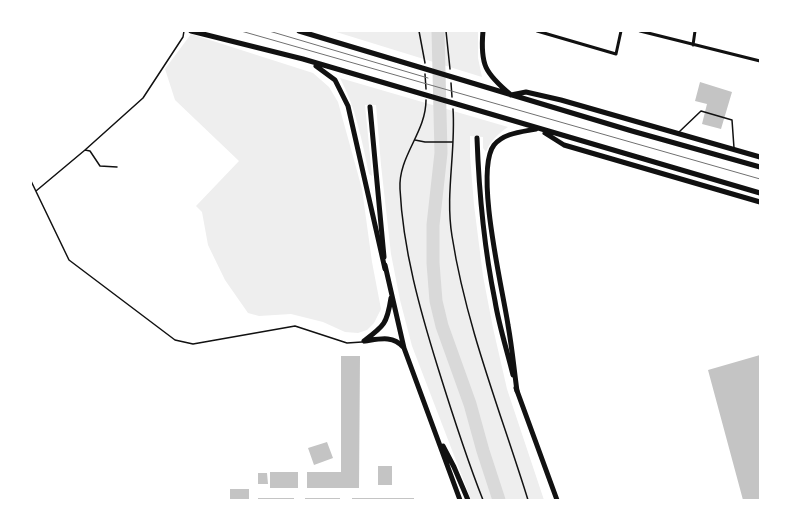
<!DOCTYPE html>
<html>
<head>
<meta charset="utf-8">
<style>
  body { margin:0 }
  #map { position:relative; width:791px; height:531px; overflow:hidden; background:#fff; font-family:"IBM Plex Sans",sans-serif }
  canvas { display:block }
  .frame { position:absolute; inset:0; border:32px solid #fff; pointer-events:none }
</style>
</head>
<body>
<div id="map">
<canvas width="791" height="531"></canvas>
<div class="frame"></div>
</div>
<script>
const g = document.querySelector('canvas').getContext('2d');
g.lineJoin = 'round';
function paint(path, color) { g.fillStyle = color; g.fill(path, 'evenodd'); }
function stroke(path, color, width, dash) { g.strokeStyle = color; g.lineWidth = width; g.lineCap = dash ? 'butt' : 'round'; g.setLineDash(dash || []); g.stroke(path); }
paint(new Path2D(`
  M333 31H478V58L482 77Z
  M191 34 313 73 329 87 338 102 362 189 372 262 381 309 374 323 367 330 358 333 345 332 323 322 291 314 259 316 248 313 225 280 208 245 202 212 196 206 239 161 175 100 165 69Z
  M340 78 508 127C499 133 490 141 486 152L483 148V137L470 136V156L474 205 483 276 493 328 507 389 544 500H472L470 497 412 346 400 300 391 254 381 165 376 105H365L372 176 369 174C362 141 356 108 340 78Z`), '#eee');
stroke(new Path2D(`
  M438 31 441 153 433 225V263L436 301 442 326 470 404 483 451 499 500`), '#d9d9d9', 13);
paint(new Path2D(`
  M700 82 732 92 721 129 702 124 707 104 695 101Z
  M760 355V500H743L708 370Z
  M341 356H360L359 488H307V472H341Z
  M327 442 333 458 314 465 308 448Z
  M378 466H392V485H378Z
  M270 472H298V488H270Z
  M258 473H267L268 484H258Z
  M230 489H249V500H230Z
  M258 498H294V500H258Z
  M305 498H340V500H305Z
  M352 498H414V500H352Z`), '#c4c4c4');
stroke(new Path2D(`
  M419 31 425 63
  M446 31 450 69
  M425 74 426 89
  M451 83 452 97
  M426 100C426 133 398 156 400 189 403 250 420 310 438 368 452 413 466 457 483 500
  M453 109C456 151 445 194 452 236 466 326 501 413 528 500
  M415 140 425 142H453`), '#111', 1.5);
stroke(new Path2D(`
  M679 132 701 111 732 120 734 148
  M85 150 143 98 183 37 184 31
  M31 181 69 260 175 340 193 344 295 326 347 343 362 342
  M36 191 85 150 90 151 100 166 117 167`), '#111', 1.5);
stroke(new Path2D(`
  M537 31 616 54 621 31
  M640 31 760 61
  M693 45 695 31`), '#111', 3);
stroke(new Path2D(`
  M370 107 384 257
  M477 138C479 193 484 247 495 301 499 326 507 350 513 375
  M385 265 404 348 460 500
  M364 341C384 326 387 324 391 298
  M365 341C379 339 393 335 403 347
  M516 388 557 500
  M443 446 454 467 468 500`), '#111', 5);
stroke(new Path2D(`
  M191 31 303 59 760 193
  M299 31 632 131 760 167
  M483 31C480 65 485 73 511 95L526 92 561 100 760 157
  M316 66 335 80 348 106 385 269
  M545 133 564 145 760 202
  M517 391C514 369 512 347 508 325 503 291 474 171 494 145 504 133 521 132 536 129`), '#111', 5);
stroke(new Path2D(`
  M241 31 760 179
  M269 31 428 78`), '#707070', 1);
</script>
</body>
</html>
